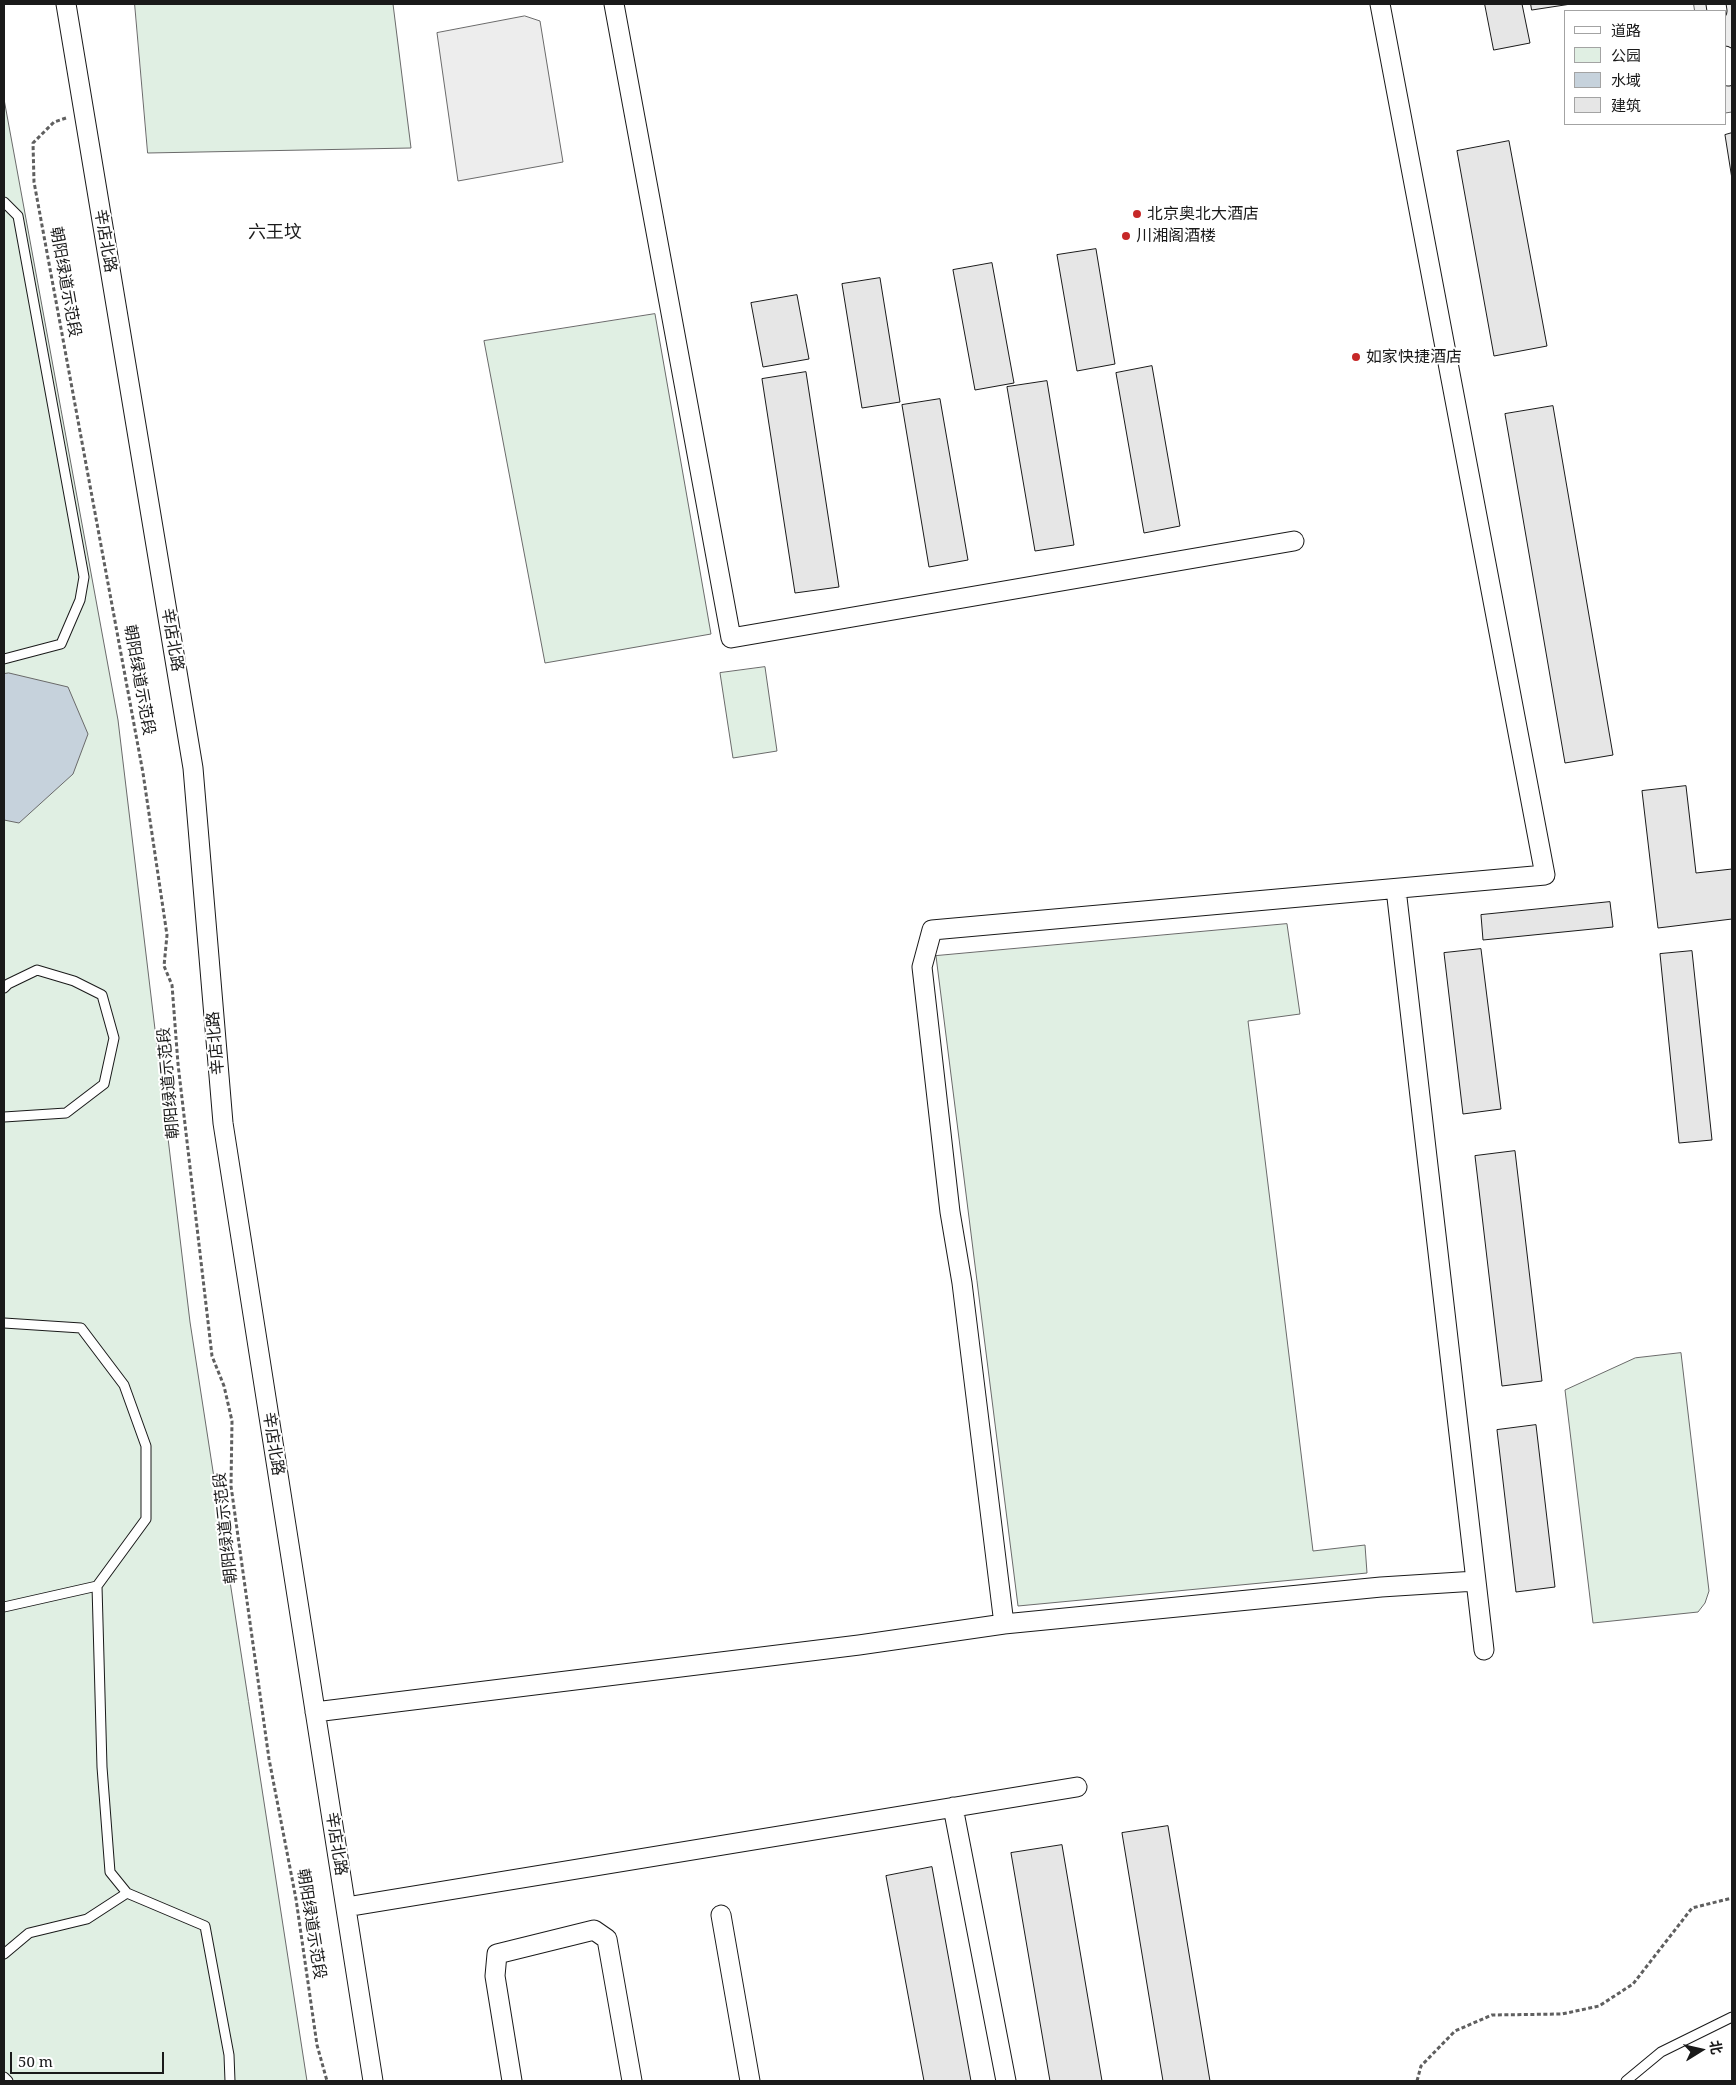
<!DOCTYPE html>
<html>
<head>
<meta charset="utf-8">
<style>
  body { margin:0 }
  #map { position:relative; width:1736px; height:2085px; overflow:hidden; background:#fff; font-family:"Noto Serif","Noto Sans SC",serif }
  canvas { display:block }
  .frame { position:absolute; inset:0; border:5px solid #1a1a1a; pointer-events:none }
  .legend { position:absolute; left:1564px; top:10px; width:162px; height:115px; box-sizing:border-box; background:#fff; border:1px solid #a3a3a3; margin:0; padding:6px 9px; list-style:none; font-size:15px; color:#1a1a1a }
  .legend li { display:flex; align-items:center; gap:10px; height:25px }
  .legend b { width:25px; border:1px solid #a3a3a3 }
  .north { position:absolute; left:1676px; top:2025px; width:50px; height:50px; -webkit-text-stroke:4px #fff; paint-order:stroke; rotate:80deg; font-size:14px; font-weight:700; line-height:20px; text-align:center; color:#1a1a1a }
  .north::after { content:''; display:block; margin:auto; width:18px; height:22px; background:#1a1a1a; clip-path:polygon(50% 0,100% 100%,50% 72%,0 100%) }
  .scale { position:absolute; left:10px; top:2052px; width:154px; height:22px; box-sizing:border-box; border:2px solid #1a1a1a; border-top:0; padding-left:6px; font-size:15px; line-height:18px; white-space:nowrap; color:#1a1a1a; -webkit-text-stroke:4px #fff; paint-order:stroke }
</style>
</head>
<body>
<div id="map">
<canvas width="1736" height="2085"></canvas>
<div class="frame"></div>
<ul class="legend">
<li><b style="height:6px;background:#fff"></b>道路</li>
<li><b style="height:14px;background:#e0efe3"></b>公园</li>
<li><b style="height:14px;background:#c6d2dc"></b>水域</li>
<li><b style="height:14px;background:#e6e6e6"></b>建筑</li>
</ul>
<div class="north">北</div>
<div class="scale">50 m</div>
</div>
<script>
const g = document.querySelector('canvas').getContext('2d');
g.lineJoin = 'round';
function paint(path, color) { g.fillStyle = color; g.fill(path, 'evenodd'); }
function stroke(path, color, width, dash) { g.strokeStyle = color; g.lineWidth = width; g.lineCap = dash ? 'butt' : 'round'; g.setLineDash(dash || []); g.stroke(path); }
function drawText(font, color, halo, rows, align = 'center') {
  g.font = font + ' "Noto Serif","Noto Sans SC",serif'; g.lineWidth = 4; g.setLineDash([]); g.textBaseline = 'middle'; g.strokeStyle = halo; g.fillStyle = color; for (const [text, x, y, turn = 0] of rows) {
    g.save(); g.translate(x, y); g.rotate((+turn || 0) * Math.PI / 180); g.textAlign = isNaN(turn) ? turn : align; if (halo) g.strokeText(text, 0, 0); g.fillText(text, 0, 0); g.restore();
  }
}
const green = new Path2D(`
  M135 4H393L411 148 148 153Z
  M4 99 118 720 190 1322 307 2081H4Z
  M655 314 711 634 545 663 484 341Z
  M765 667 777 751 733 758 720 673Z
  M1287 924 1300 1014 1248 1021 1313 1551 1365 1545 1367 1573 1018 1606 936 956Z
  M1681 1353 1709 1591 1705 1603 1698 1612 1593 1623 1565 1390 1635 1358Z`);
paint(green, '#e0efe3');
stroke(green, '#6a6a6a', 1);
const parking = new Path2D(`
  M1694 4H1732V112L1725 113V11H1695Z
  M525 16 540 21 563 162 458 181 437 33Z`);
paint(parking, '#ededed');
stroke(parking, '#6a6a6a', 1);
const water = new Path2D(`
  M9 673 68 687 88 734 73 774 19 823 4 820V674Z`);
paint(water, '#c6d2dc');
stroke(water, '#6a6a6a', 1);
const building = new Path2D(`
  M1485 4H1522L1530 43 1494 50Z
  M1531 4H1571L1532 10Z
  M1732 133V179L1725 135Z
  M1509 141 1547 346 1494 356 1457 151Z
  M1096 249 1115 364 1077 371 1057 255Z
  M992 263 1014 383 975 390 953 270Z
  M880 278 900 402 862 408 842 284Z
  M797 295 809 359 763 367 751 303Z
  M1152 366 1180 526 1144 533 1116 373Z
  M806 372 839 587 795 593 762 379Z
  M1047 381 1074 545 1035 551 1007 387Z
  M940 399 968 560 929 567 902 405Z
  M1553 406 1613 755 1565 763 1505 414Z
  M1686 786 1696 873 1732 869V919L1658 928 1642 791Z
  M1610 902 1613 927 1483 940 1481 915Z
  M1481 949 1501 1109 1463 1114 1444 953Z
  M1692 951 1712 1140 1679 1143 1660 954Z
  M1515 1151 1542 1381 1502 1386 1475 1156Z
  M1536 1425 1555 1587 1516 1592 1497 1430Z
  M1168 1826 1210 2081H1163L1122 1833Z
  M1062 1845 1102 2081H1050L1011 1853Z
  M932 1867 971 2081H924L886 1876Z`);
paint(building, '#e6e6e6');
stroke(building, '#1a1a1a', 1);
const service = new Path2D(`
  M4 202 18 216 84 577 80 600 61 644 4 659
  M4 988 8 984 37 970 74 981 102 995 114 1038 104 1084 66 1113 4 1117
  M4 1323 81 1328 124 1385 146 1446V1519L97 1586 4 1607
  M97 1586 102 1767 110 1872 127 1893 205 1926 229 2055 230 2081
  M4 1954 29 1933 87 1919 127 1893
  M4 2077 8 2081
  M1626 2081 1661 2052 1732 2017`);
const minor = new Path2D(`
  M66 4 193 768 223 1123 373 2081
  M614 4 731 638 1294 541
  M1716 4 1717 11
  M1725 56 1728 76 1732 75
  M1396 889 1484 1650
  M1004 1624 962 1283 950 1212 922 967 932 930 1545 875 1380 4
  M315 1712 859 1645 1004 1624 1381 1587 1476 1581
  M953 1807 1006 2081
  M346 1907 1077 1787
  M721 1915 750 2081
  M512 2081 495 1976 497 1954 594 1930 607 1939 632 2081`);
stroke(service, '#1a1a1a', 11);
stroke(minor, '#1a1a1a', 21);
stroke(new Path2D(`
  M66 118 54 122 33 143 34 182 143 773 167 935 164 966 172 985 178 1064 212 1356 224 1386 232 1421 231 1486 269 1759 296 1899 317 2045 327 2081
  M1417 2081 1421 2066 1455 2031 1492 2015 1562 2014 1599 2006 1633 1984 1692 1908 1732 1898`), '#5f5f5f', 3, [4, 2.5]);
stroke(service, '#fff', 9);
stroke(minor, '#fff', 19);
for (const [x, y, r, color] of [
  [1137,214,5,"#c62828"],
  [1126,236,5,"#c62828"],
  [1356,357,5,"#c62828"]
]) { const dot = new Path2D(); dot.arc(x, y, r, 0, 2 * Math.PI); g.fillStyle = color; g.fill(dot); stroke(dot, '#fff', 2); }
drawText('16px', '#1a1a1a', '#fff', [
  ["北京奥北大酒店",1147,214],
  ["川湘阁酒楼",1136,236],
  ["如家快捷酒店",1366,357]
], 'left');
drawText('16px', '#1a1a1a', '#fff', [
  ["辛店北路",105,241,80],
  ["朝阳绿道示范段",65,282,80],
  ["辛店北路",172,640,80],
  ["朝阳绿道示范段",139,680,80],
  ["辛店北路",216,1043,-95],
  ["朝阳绿道示范段",169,1083,-95],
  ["辛店北路",273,1444,81],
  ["朝阳绿道示范段",226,1528,-96],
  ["辛店北路",336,1844,81],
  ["朝阳绿道示范段",311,1924,81]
]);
drawText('18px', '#1a1a1a', '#fff', [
  ["六王坟",275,233]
]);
</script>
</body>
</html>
